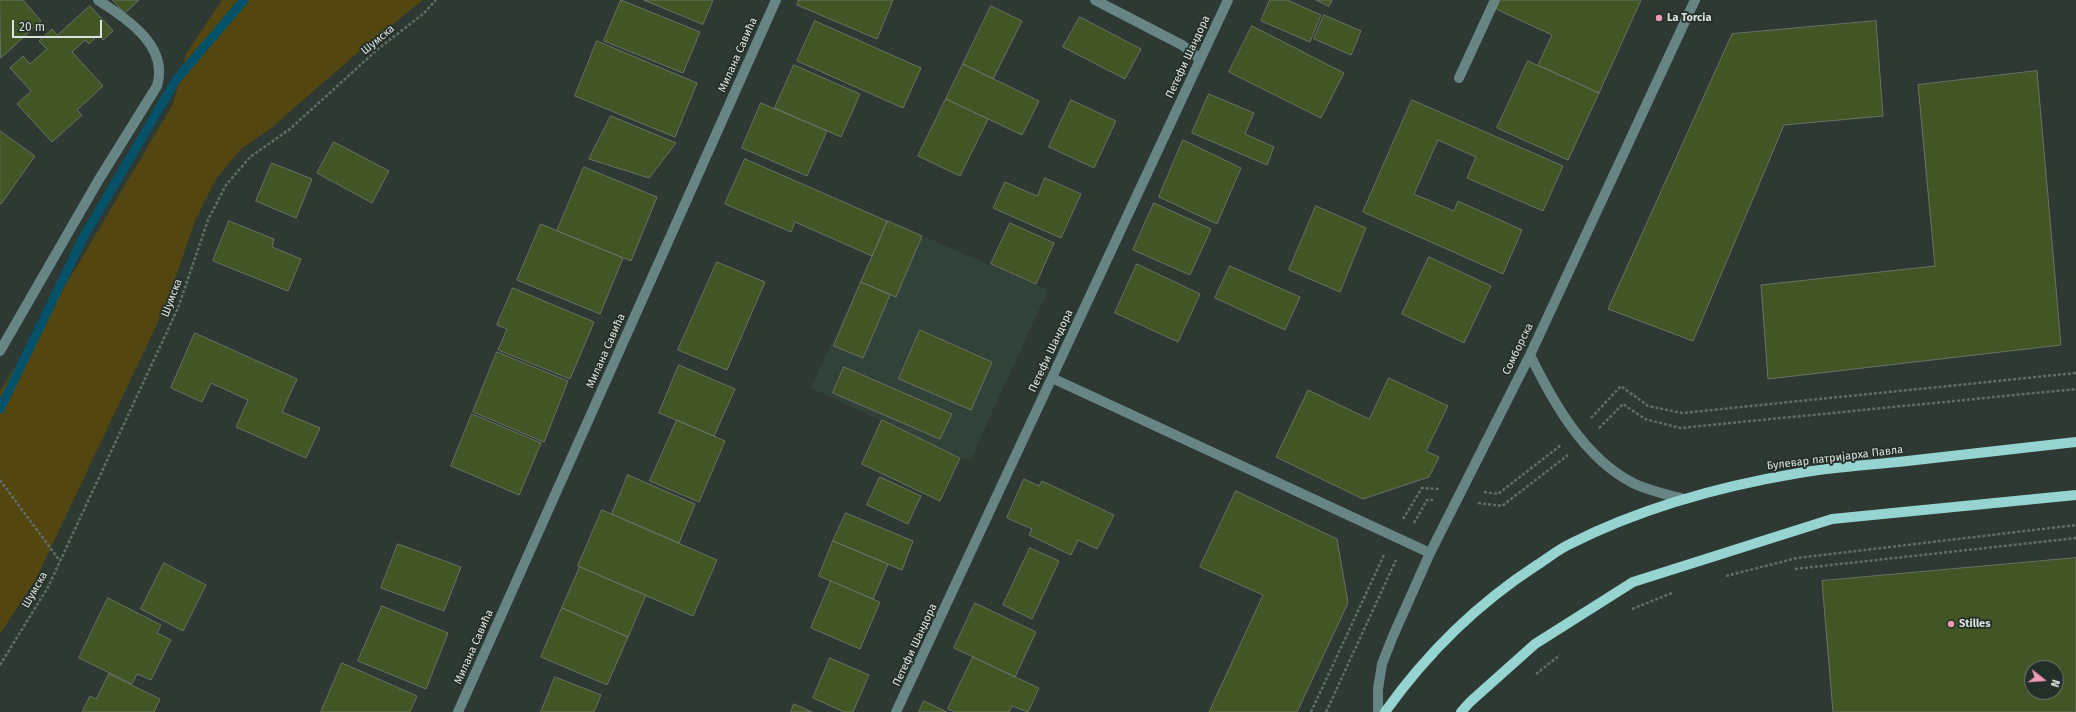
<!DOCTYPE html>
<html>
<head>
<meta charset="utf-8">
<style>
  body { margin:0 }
  #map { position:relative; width:2076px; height:712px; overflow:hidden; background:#2d3932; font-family:"Fira Sans",sans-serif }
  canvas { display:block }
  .north { position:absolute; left:2024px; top:660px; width:40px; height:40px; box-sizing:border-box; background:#232f28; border:1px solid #6d7771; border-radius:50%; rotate:107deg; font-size:11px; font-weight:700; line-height:16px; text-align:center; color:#dbe2de }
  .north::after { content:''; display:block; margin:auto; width:14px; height:18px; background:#ef9ab8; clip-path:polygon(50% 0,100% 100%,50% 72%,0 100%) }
  .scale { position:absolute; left:12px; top:20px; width:90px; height:18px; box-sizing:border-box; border:2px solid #dbe2de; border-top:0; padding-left:5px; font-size:12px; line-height:14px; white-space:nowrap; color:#dbe2de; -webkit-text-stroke:3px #232f28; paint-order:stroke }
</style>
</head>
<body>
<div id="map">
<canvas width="2076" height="712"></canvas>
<div class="north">N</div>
<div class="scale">20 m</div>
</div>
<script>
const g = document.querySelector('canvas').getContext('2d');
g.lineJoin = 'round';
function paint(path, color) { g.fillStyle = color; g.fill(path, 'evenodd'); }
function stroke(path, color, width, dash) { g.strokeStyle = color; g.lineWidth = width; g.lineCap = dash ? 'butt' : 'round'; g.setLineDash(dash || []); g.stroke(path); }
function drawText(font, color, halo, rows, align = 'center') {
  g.font = font + ' "Fira Sans",sans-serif'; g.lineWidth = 3.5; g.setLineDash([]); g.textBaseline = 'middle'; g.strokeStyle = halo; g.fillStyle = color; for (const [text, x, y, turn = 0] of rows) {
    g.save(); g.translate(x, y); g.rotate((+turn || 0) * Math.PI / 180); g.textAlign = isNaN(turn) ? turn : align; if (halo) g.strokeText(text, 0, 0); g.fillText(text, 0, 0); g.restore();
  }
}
paint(new Path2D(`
  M888 221 1048 290 970 461 811 388Z`), '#314339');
paint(new Path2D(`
  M222 0H423L362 49 271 128 241 149 216 179 195 221 166 305 36 579 0 634V391L83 256 173 104 186 54Z`), '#534611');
stroke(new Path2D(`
  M0 409 84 236 176 80 244 0`), '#045269', 9);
const building = new Path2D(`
  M0 0H23L41 21 1 58Z
  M113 0H139L125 13Z
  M621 0 700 32 683 73 604 41Z
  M644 0H713L703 24Z
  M799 0H893L877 39 797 5Z
  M1270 0H1287L1321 15 1310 42 1261 21Z
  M1316 0H1332L1329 6Z
  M1500 0H1641L1599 93 1538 65 1552 35 1496 9Z
  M90 6 113 31 103 40 99 34 89 44 85 40 72 52 103 86 77 110 82 115 52 142 17 104 31 91 10 68 23 56 30 64 47 49 39 41 52 29 57 35Z
  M991 6 1022 21 993 79 963 64Z
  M1324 15 1361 31 1351 55 1314 39Z
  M1080 17 1141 49 1125 79 1063 47Z
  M815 21 921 68 903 108 797 61Z
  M1876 21 1883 116 1784 125 1693 341 1608 309 1732 34Z
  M1252 26 1344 73 1321 118 1229 72Z
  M597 41 697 83 675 137 575 96Z
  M1528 61 1599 93 1568 160 1497 128Z
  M963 64 1039 101 1022 135 946 99Z
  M794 65 860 94 841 137 775 108Z
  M2037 71 2061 345 1768 379 1761 285 1935 266 1918 85Z
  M1209 94 1254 113 1245 134 1274 147 1267 165 1192 133Z
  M946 99 988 119 960 176 918 156Z
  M1071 100 1116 121 1094 168 1049 147Z
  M1412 100 1563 166 1543 211 1467 178 1476 157 1438 140 1414 194 1454 211 1458 201 1522 230 1503 274 1363 212Z
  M761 103 827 131 807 176 742 148Z
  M611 116 676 143 649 178 589 159Z
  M0 131 35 156 1 204 0 203Z
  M1183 140 1241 168 1217 224 1159 197Z
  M334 142 389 171 372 203 317 173Z
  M745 159 887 221 872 256 795 222 791 232 725 204Z
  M272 163 312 179 296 218 256 201Z
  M584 167 657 197 631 261 557 231Z
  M1045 178 1081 194 1061 238 993 208 1005 182 1037 196Z
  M1154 203 1211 229 1190 275 1133 250Z
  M1316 206 1366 228 1340 292 1289 270Z
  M229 221 274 239 272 247 301 259 288 291 213 261Z
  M888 221 922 236 896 297 861 282Z
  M1010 223 1054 243 1036 284 991 264Z
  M541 224 623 258 600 314 517 280Z
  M1429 257 1491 286 1464 343 1402 314Z
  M717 262 765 282 727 370 678 350Z
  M1137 264 1200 294 1178 342 1115 313Z
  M1230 266 1300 297 1285 330 1215 298Z
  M861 282 890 295 863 358 834 346Z
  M513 288 594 322 570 379 498 350 507 329 497 325Z
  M920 330 992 362 971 410 899 379Z
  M195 333 297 379 282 412 320 428 306 458 236 427 248 400 211 383 202 402 171 388Z
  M497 352 568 381 544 442 473 412Z
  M679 365 735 389 714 436 659 413Z
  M844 367 952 414 940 439 833 393Z
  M1389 378 1448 406 1426 451 1439 457 1429 477 1363 499 1276 457 1308 390 1369 419Z
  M472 414 541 443 519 495 451 466Z
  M677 420 725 441 699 502 650 481Z
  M882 420 960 458 940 501 862 464Z
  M628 475 695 504 679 543 612 514Z
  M880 477 921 496 908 524 867 505Z
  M1024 479 1039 486 1042 481 1114 515 1097 549 1078 540 1071 555 1029 535 1032 529 1007 518Z
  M1236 491 1337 539 1348 603 1297 712H1209L1263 595 1200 567Z
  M602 510 717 560 693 616 578 566Z
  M846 513 913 541 902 570 833 541Z
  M833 541 888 564 873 599 819 576Z
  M398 544 461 567 444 611 381 588Z
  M1030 548 1059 561 1032 619 1003 605Z
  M2076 558V712H1833L1822 581ZM2032 668H2056V692H2032Z
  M164 563 206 585 183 631 141 609Z
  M580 567 646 595 628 637 562 608Z
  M831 581 880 602 860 649 811 628Z
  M108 598 161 625 157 633 171 640 151 680 137 674 132 684 79 658Z
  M975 603 1036 632 1015 677 954 648Z
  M382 606 448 633 426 689 358 661Z
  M562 608 628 637 607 685 541 657Z
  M973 657 1039 688 1028 712 1012 706 1009 712H955L948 709Z
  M830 658 869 675 853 712H844L813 698Z
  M342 663 417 696 410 712H321Z
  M109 674 160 699 154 712H82L90 696 96 699Z
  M555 677 601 695 594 712H541Z
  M924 701 947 712H919Z
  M794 704 812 712H791Z`);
paint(building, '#425525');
stroke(building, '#6c7165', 1);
stroke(new Path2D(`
  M1591 418 1621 386 1648 406 1682 413 2076 373
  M1599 428 1623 404 1645 419 1680 428 2076 389
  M0 480 60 561
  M1484 492 1498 494 1561 445
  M1478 503 1502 506 1568 455
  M1403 519 1422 488 1439 489
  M1414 523 1427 500H1433
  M1795 569 2076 538
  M1726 576 1797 558 2076 525
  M1632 609 1672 593
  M0 665 48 587 178 308 208 220 226 185 250 157 290 129 378 49 423 14 436 0
  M1536 674 1560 655
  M1311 712 1384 555
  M1326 712 1396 560`), '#626d67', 2.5, [3, 2]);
stroke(new Path2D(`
  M1095 0 1182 45 1200 59
  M1459 78 1495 0
  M0 351 98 181 157 86C169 46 128 20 98 0
  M1530 355C1553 402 1584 458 1633 483 1649 491 1668 495 1685 499
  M1052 378 1430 553
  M458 712 776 0
  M896 712 1228 0
  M1378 712V689L1382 664 1393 636 1430 553 1530 355 1695 0`), '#678584', 10);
stroke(new Path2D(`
  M1385 712C1427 653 1477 604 1537 565 1548 558 1559 549 1570 544 1641 508 1721 486 1799 473 1834 467 1871 465 1907 461 1963 455 2020 448 2076 442
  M1461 712 1470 702 1535 644 1633 582 1832 519 2076 495`), '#95d4d1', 10);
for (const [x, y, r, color] of [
  [1659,18,4,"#ef9ab8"],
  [1951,624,4,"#ef9ab8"]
]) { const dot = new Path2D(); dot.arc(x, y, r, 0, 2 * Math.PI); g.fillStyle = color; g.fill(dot); stroke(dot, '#232f28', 1.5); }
drawText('bold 11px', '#dbe2de', '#232f28', [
  ["La Torcia",1667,18],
  ["Stilles",1959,624]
], 'left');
drawText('11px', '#dbe2de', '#232f28', [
  ["Шумска",378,40,-40],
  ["Милана Савића",738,55,-66],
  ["Петефи Шандора",1188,57,-65],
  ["Шумска",172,298,-69],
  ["Сомборска",1518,349,-64],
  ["Милана Савића",606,351,-66],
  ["Петефи Шандора",1051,351,-65],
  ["Булевар патријарха Павла",1835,458,-7],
  ["Шумска",35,590,-60],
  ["Петефи Шандора",915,645,-65],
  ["Милана Савића",474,647,-66]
]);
</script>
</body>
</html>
